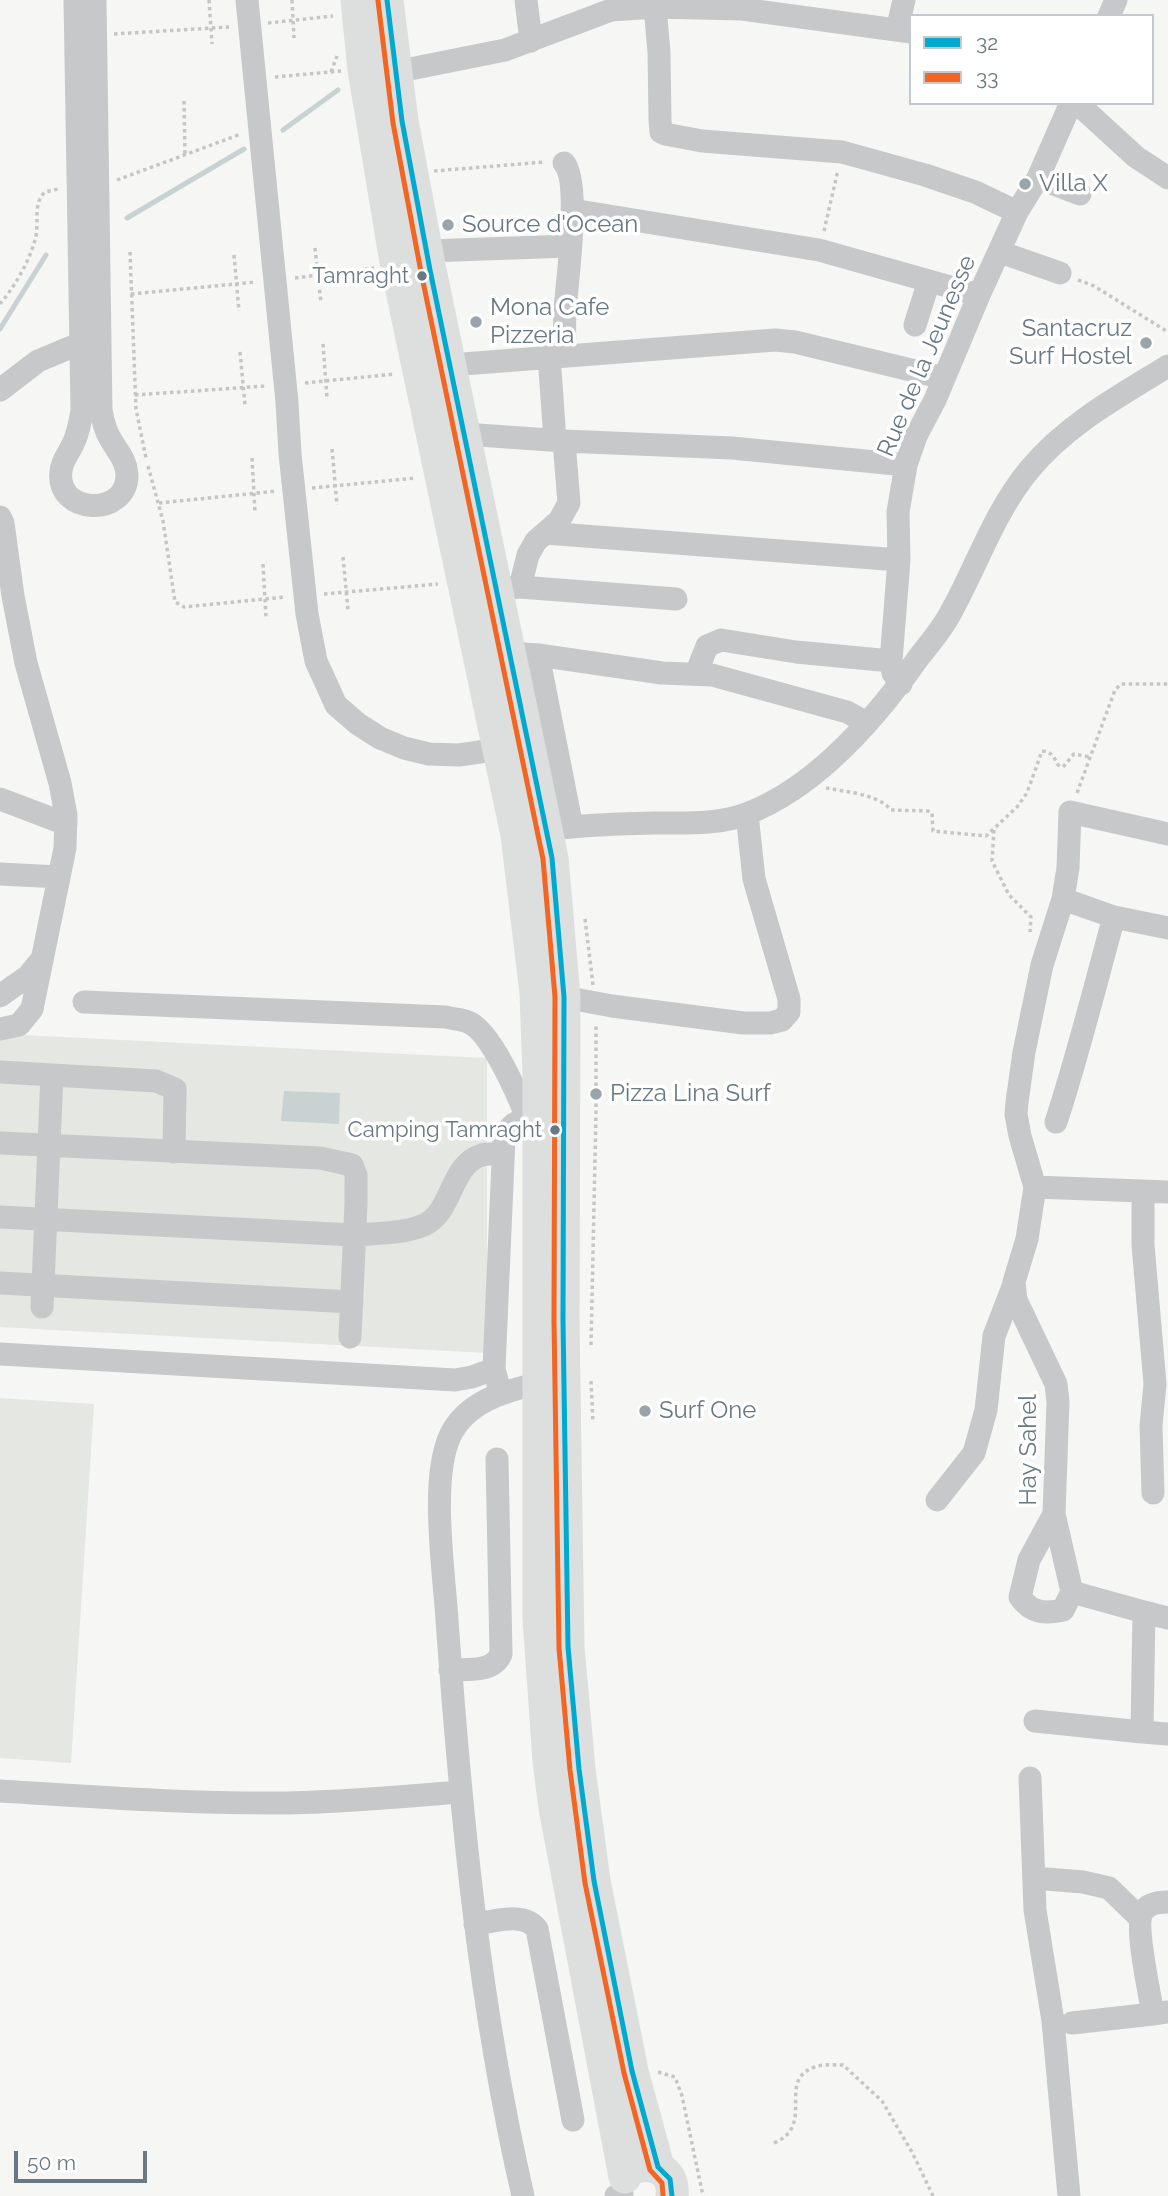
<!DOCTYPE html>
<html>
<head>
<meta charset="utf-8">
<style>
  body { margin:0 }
  #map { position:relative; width:1168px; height:2196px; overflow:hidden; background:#f6f6f5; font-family:Raleway,sans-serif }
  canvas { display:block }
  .legend { position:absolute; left:909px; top:14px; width:245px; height:91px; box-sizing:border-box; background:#fff; border:2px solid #c3c9cd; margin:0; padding:9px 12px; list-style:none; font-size:21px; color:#697983 }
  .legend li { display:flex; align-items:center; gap:14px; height:35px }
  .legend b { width:35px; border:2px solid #c3c9cd }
  .scale { position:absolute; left:14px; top:2151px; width:133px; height:32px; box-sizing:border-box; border:4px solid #697983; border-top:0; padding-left:9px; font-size:21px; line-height:24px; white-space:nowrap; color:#697983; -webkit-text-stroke:5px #fff; paint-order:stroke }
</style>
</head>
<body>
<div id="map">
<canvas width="1168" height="2196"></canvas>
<ul class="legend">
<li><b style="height:9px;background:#00a9ce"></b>32</li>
<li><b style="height:9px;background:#f26522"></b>33</li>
</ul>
<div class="scale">50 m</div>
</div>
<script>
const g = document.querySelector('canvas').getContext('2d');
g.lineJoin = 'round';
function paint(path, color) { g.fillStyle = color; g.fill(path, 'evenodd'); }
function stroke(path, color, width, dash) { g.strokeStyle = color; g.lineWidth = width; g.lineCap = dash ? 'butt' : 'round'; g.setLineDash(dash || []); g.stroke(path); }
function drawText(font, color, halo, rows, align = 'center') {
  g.font = font + ' Raleway,sans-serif'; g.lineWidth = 7; g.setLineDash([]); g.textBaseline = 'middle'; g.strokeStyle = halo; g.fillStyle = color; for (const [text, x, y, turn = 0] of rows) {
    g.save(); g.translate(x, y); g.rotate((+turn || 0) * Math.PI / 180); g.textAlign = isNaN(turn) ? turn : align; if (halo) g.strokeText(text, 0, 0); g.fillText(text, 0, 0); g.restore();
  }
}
paint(new Path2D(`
  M0 1034 487 1058V1353L0 1327Z
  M0 1398 94 1404 71 1763 0 1758Z`), '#e5e7e3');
paint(new Path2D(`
  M284 1091 340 1093 339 1124 281 1121Z`), '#c8d2d3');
stroke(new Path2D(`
  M283 130 338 90
  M127 218 244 149
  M0 329 46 255`), '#c8d2d3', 5);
stroke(new Path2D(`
  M209 0 212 44
  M292 0 294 38
  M268 23 333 16
  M114 34 229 27
  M331 72 337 56
  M275 77 341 71
  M184 101 185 154
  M434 171 545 162
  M117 180 241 134
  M824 231 838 170
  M315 248 321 303
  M130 252 136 409 146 458
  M234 255 239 311
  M295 278 374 268
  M1078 280 1094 286 1168 332
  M131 294 256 282
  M0 304C15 286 29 262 35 240 40 224 32 204 45 192L58 189
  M323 344 327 398
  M240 352 245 405
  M305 383 395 374
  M135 395 266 386
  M332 449 337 505
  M252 458 255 513
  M148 466 163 521 175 602 184 607 285 597
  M312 488 416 478
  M159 503 277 491
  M343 557 348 610
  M263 564 266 617
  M324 594 438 584
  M826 788C846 792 878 794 891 810L928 811 932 813 933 831 986 836 1017 807 1027 793 1042 751C1052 752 1054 757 1058 765L1063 767 1074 754 1090 757
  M1077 793 1115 690 1121 684H1168
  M994 830 992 861 1009 895 1031 917 1030 932
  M585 919 593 985
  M591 1345 596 1113V1024
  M591 1381 593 1423
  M658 2072 675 2077 682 2096 703 2196
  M774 2143C817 2125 775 2080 815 2067 823 2064 834 2065 843 2065L882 2101 913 2154 933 2196`), '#c5c6c7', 3.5, [3.5, 3.5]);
stroke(new Path2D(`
  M75 0 82 410C80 423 78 435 72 446 68 454 62 461 61 471 55 515 128 518 127 474 126 460 118 452 111 440 105 431 103 421 101 410L95 0
  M247 0 287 402 290 454 307 614 316 661 336 705 358 724 380 738 404 748 429 754 459 755 500 749
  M526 0 531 41
  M655 7 659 52 660 121 661 132 665 134 702 141 842 152 925 175 975 192 1017 212
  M1109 16 1116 0
  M897 30 904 0
  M395 72 505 50 611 10 655 7 742 9 911 32
  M1077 103 1136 157 1168 178
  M564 163C581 182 567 282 565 310 564 325 565 340 565 355
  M1038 178 1080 194
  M572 210 819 250 979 295
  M427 251 570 246
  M1000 252 1060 273
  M915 325 929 281
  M549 356 555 440
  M450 365 775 340 795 342 944 378
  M0 390 38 361 81 343
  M464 434 564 441 732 448 906 465
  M0 517 3 523 13 596 26 663 60 783 66 815 65 848 32 1009 19 1025 0 1029
  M545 533 899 560
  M520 587 676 599
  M497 589 520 587 528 555 536 541 559 521 569 503 564 441
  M524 654 538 655 572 827
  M538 655 662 673 712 675 847 712 867 723
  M696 674 707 646 721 640 796 652 891 661
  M901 684 893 673 891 661 899 560 898 512 906 465 916 436 935 400 979 295 1017 212 1038 178 1071 103
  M0 799 66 824
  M533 832C573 825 614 824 655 823 686 823 720 825 749 813 819 785 877 717 919 657 930 643 942 629 950 614 977 566 993 514 1029 470 1067 424 1118 397 1168 366
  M1168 834 1070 812 1068 868 1063 899 1114 917 1168 928
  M0 874 59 877
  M0 996 28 976 42 959
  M564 997 612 1006 743 1023H770L782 1020 789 1012V999L754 879 747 814
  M84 1002 446 1017C453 1019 461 1019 468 1022 491 1031 518 1095 527 1118
  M0 1072 156 1081 175 1089 174 1152
  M1056 1122C1078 1055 1095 986 1114 917
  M0 1143 320 1158 352 1165 356 1175V1203L350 1337
  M1035 1187 1020 1136 1016 1114 1017 1102 1024 1052 1042 965 1063 899
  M1143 1192V1245L1155 1384 1151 1426 1153 1493
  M1168 1192 1035 1187 1027 1239 1014 1282 1016 1300 1056 1384 1058 1402 1054 1514 1072 1592 1144 1612 1142 1732 1168 1734
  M0 1217 354 1235C376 1233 403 1234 424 1225 453 1212 450 1164 482 1155 488 1153 497 1155 503 1154
  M0 1283 352 1302
  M42 1307 52 1075
  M0 1354 455 1380 472 1377 494 1369
  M498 1384 494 1369 504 1138C511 1120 524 1118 542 1117
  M937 1500 974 1453 986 1410 994 1336 1014 1284
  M1054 1514 1029 1560 1020 1597C1031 1613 1045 1614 1063 1610L1072 1592
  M1144 1612 1168 1618
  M450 1670C468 1669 493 1673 501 1654L497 1459
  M1035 1721 1142 1732
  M1030 1778 1035 1910 1053 2021 1069 2196
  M0 1791C96 1797 192 1804 288 1803 346 1802 402 1797 459 1792
  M1034 1878 1083 1882 1109 1888 1140 1918
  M1168 1902C1159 1902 1149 1903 1143 1911 1134 1924 1150 1995 1153 2014L1168 2012
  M475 1924C494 1922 524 1911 537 1929L573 2120
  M1072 2023 1153 2014
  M523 2196C479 2005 461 1815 447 1620 444 1572 430 1479 450 1436 466 1402 504 1391 537 1384
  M616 2196 622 2194`), '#c7c8c9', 23);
stroke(new Path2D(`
  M357 0 364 70 396 262 517 835 536 993 539 1075V1618L549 1761 555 1808 625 2177
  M387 0 402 121 430 270 552 858 564 997 563 1320 568 1647 579 1769 594 1881 632 2071 658 2167
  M636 2167C657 2161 675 2174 672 2196`), '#dddede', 33);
stroke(new Path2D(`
  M387 0 402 121 430 270 552 858 564 997 563 1320 568 1647 579 1769 594 1881 632 2071 658 2167 670 2179 672 2196`), '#00a9ce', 5);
stroke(new Path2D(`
  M378 1 393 123 421 272 543 859 555 997 554 1320 559 1648 570 1770 585 1883 624 2073 650 2170 662 2183 663 2195`), '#f26522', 5);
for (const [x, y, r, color] of [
  [1025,184,7,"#9aa5ab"],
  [448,225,7,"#9aa5ab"],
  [422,276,6,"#697983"],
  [476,322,7,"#9aa5ab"],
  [1146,343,7,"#9aa5ab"],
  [596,1094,7,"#9aa5ab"],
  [555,1130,6,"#697983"],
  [645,1411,7,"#9aa5ab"]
]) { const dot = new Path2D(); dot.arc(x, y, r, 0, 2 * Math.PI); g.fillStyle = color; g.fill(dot); stroke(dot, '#fff', 2.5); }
drawText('22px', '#697983', '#fff', [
  ["Tamraght",409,276],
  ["Camping Tamraght",542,1130]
], 'right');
drawText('24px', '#697983', '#fff', [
  ["Villa X",1039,184],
  ["Source d'Ocean",462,225],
  ["Mona Cafe",490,308],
  ["Pizzeria",490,336],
  ["Santacruz",1132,329,"right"],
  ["Surf Hostel",1132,357,"right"],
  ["Pizza Lina Surf",610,1094],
  ["Surf One",659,1411]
], 'left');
drawText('24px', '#697983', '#fff', [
  ["Rue de la Jeunesse",927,356,-67],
  ["Hay Sahel",1029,1450,-90]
]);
</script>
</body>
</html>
